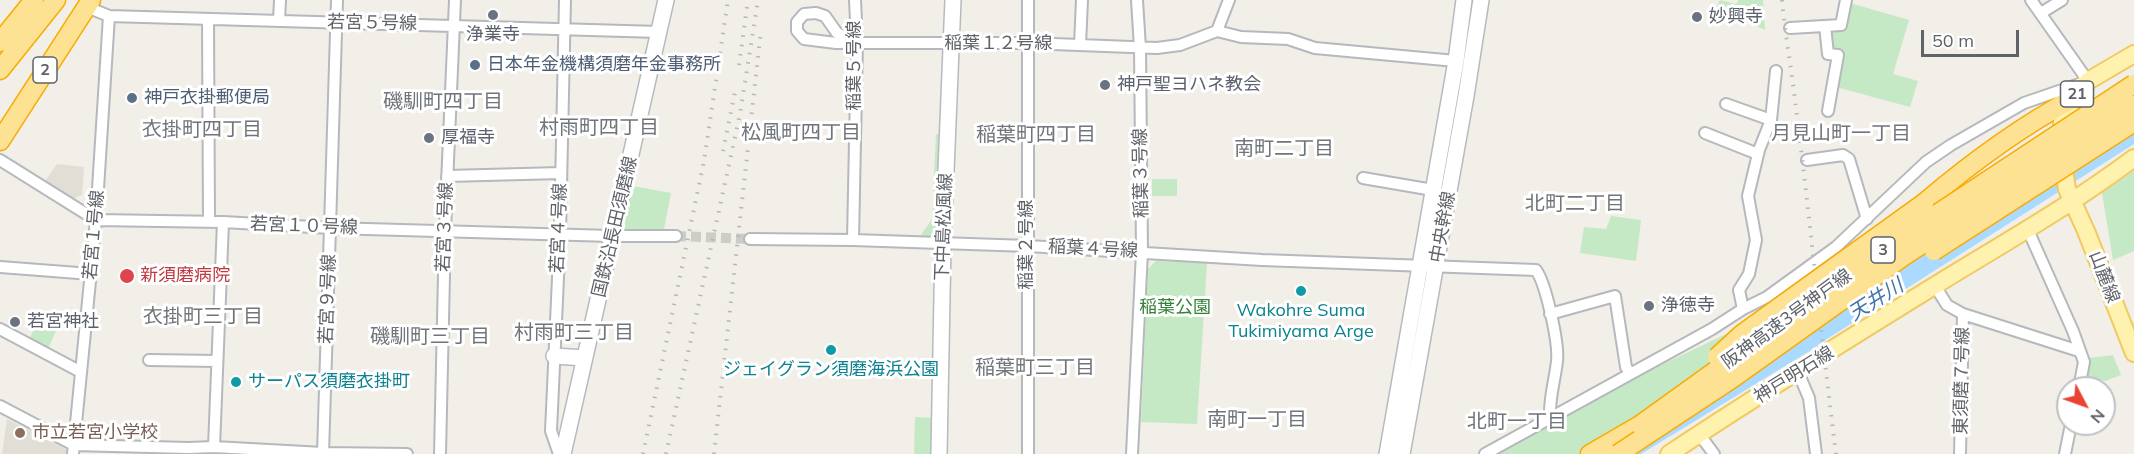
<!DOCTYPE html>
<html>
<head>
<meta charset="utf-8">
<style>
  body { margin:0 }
  #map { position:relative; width:2134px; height:454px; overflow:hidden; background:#f1efe8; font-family:Mulish,sans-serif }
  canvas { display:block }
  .north { position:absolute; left:2056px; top:376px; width:60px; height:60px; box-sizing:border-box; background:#fff; border:2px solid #bfc1c3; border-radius:50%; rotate:131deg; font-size:16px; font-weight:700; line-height:24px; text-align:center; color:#5f6368 }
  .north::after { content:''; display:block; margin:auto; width:21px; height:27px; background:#ea4335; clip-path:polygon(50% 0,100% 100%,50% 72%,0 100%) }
  .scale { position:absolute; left:1921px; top:30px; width:98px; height:27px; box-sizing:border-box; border:3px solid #5f6368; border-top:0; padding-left:8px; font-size:18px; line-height:21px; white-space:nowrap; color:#5f6368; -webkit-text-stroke:4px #fff; paint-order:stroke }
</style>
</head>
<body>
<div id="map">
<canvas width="2134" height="454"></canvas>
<div class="north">N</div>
<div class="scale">50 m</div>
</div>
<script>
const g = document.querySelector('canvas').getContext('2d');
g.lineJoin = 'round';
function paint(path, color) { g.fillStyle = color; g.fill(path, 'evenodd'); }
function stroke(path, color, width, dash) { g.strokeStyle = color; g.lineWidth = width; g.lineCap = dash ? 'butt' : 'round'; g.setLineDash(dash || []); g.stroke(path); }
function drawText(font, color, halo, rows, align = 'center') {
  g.font = font + ' Mulish,"Noto Sans JP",sans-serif'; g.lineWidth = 6; g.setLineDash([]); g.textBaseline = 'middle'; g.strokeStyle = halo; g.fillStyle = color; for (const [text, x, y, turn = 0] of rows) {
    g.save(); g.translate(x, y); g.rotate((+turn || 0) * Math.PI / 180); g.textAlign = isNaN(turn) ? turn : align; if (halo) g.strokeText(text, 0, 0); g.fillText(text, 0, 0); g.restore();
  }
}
paint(new Path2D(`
  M57 164 84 167 82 195 72 199 45 181Z
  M7 419 62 447 67 450V454H2Z`), '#e1ded6');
paint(new Path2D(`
  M1720 0 1736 4 1739 0H1763L1765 30 1716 7Z
  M1850 3 1909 20 1893 74 1918 81 1910 107 1836 87 1829 30Z
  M936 134 944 135 939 238 921 235 932 219Z
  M2134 171V251L2113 260 2102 193Z
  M1152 179H1177V196H1152Z
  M633 186 671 193 664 229 621 230Z
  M1611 216 1641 220 1636 261 1580 253 1584 227 1606 229Z
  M1156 261 1207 263 1197 424 1141 422 1148 269Z
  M1804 280 1810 325 1595 454H1499L1548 426 1584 402 1726 334Z
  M41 312 60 321 48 349 29 340Z
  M2113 355 2121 375 2105 381 2085 378 2089 358Z
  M915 417 936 418 935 454H914Z`), '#c5e8c5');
paint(new Path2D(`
  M2134 115V144L1827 339 1808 352 1641 454H1596Z`), '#aadaff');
stroke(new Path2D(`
  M676 236 750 239`), '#ccccc8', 10, [10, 5]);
const street = new Path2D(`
  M87 7 109 16 659 32
  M2041 13 2062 0
  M208 20 209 222
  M279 21 280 0
  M1825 26 1828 54 1838 55 1828 111
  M1790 28 1841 25 1846 0
  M1217 31 1229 0
  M857 42 837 33 825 16 816 13 804 14 797 22V31L804 39 836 43H1027L1157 48 1180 45 1217 31 1241 37 1288 39 1315 48 1456 61
  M1080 45 1082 0
  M1726 104 1771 120
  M1705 133 1758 154
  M0 160 96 220 223 222 331 228 612 236H676
  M1807 160 1843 155 1849 159 1867 219
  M447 176 561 173
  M1363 178 1433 190
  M2028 230 2073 331 2084 362 2079 388
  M750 239 853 240 1028 246 1262 260 1536 270C1546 284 1559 343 1557 361 1555 380 1549 398 1550 417
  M853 240 857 42 855 0
  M0 267 91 274
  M178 273 220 275
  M1935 286 1947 305 1963 314 1960 454
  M1743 309 1739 290 1749 274 1756 240 1748 196 1759 150 1771 120 1776 71
  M1550 314 1615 296 1626 367 1630 373
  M1963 314 2079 351
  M0 329 81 372
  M149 360 217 361
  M1798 372 1809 398 1816 454
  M0 406 74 445 188 448 214 447 323 453 407 454
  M1699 434 1714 454
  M214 447 223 222
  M73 454 96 220 109 16
  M323 454 337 0
  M440 454 445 230 455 0
  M559 454 551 431 560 234 565 0
  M1028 454V0
  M1132 454 1142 252 1140 48 1137 0
  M1485 454 1712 329 1743 309 1767 297 1836 247 1926 162 1951 145 2024 103 2088 81 2031 0
  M2065 454 2071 424`);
const secondary = new Path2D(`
  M554 356 585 358
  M563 454 666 0
  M939 454 943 244 953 0
  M1387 454 1456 61 1464 0
  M1402 454 1466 96 1481 0`);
const primary = new Path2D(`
  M2134 54 2088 81 2074 98 2062 121V158L2067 189 2086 231 2134 353
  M1669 454C1756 396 1845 341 1934 286 2002 244 2070 206 2134 158`);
const highway = new Path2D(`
  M0 42 34 0
  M0 70 56 0
  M0 141 91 0
  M1924 203C1971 163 2020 127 2074 98
  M1590 454 1640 425`);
stroke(street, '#b5b8bc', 14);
stroke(secondary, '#b6babf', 18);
stroke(primary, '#f2c960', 20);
stroke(highway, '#f9ab00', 21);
stroke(street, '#fff', 10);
stroke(secondary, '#fff', 15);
stroke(primary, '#fff2af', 16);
stroke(highway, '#fde293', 18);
stroke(new Path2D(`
  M1782 0C1785 33 1791 66 1795 100 1810 218 1821 336 1836 454
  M739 65 748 0
  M723 151 735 92
  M643 454 704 161 728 0
  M666 454 740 114 758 0
  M714 454 761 30`), '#b6b7b8', 4, [1.5, 8]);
const highwayBridge = new Path2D(`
  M1934 251 2134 122
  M1717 357 1742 334 1924 203
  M1640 425 1893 243 2134 84
  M1618 454 1733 378 1904 256 2134 105`);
stroke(highwayBridge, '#f9ab00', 21, []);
stroke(highwayBridge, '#fde293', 18);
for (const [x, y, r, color] of [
  [493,15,6,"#6b7280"],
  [1697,17,6,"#6b7280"],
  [475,65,6,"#5c6f8a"],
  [1105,85,6,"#6b7280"],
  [132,98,6,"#5c6f8a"],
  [429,138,6,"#6b7280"],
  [127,276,8,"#e0444e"],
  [1301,291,6,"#0f9aa8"],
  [1649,306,6,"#6b7280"],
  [15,322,6,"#6b7280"],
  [831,350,6,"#0f9aa8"],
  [236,382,6,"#0f9aa8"],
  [20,433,6,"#8d6e63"]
]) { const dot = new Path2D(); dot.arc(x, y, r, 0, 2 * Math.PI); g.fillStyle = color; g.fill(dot); stroke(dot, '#fff', 2); }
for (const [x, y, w] of [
  [45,70,24],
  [2077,94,33],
  [1883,250,24]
]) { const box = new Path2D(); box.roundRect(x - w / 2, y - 13, w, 26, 4.5); g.fillStyle = '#fff'; g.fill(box); stroke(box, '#5f6368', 1.5); }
drawText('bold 16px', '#5f6368', null, [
  ["2",45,70],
  ["21",2077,94],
  ["3",1883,250]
]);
drawText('18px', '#5b616d', '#fff', [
  ["妙興寺",1709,17],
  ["浄業寺",493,35,"center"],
  ["神戸聖ヨハネ教会",1117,85],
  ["厚福寺",441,138],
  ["浄徳寺",1661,306],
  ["若宮神社",27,322]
], 'left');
drawText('18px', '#5f6368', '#fff', [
  ["若宮５号線",372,23,1],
  ["稲葉１２号線",998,44],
  ["稲葉５号線",855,66,-90],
  ["稲葉３号線",1141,173,-91],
  ["若宮１０号線",304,226,2],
  ["若宮３号線",445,227,-88],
  ["国鉄沿長田須磨線",615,227,-77],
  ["下中島松風線",944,227,-88],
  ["中央幹線",1443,227,-80],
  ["若宮４号線",559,228,-88],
  ["若宮１号線",94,235,-85],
  ["稲葉２号線",1027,245,-90],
  ["稲葉４号線",1093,249,3],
  ["山麓線",2104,277,69],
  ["若宮９号線",328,299,-88],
  ["阪神高速3号神戸線",1787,319,-36],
  ["神戸明石線",1794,375,-32],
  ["東須磨７号線",1962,381,-89]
]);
drawText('18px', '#4e5e75', '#fff', [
  ["日本年金機構須磨年金事務所",487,65],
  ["神戸衣掛郵便局",144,98]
], 'left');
drawText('18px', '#be3a42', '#fff', [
  ["新須磨病院",140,276]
], 'left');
drawText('18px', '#348238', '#fff', [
  ["稲葉公園",1175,308]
]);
drawText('18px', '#0d838f', '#fff', [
  ["Wakohre Suma",1301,311],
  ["Tukimiyama Arge",1301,332],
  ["ジェイグラン須磨海浜公園",831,370],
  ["サーパス須磨衣掛町",248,382,"left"]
]);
drawText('18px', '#785e54', '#fff', [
  ["市立若宮小学校",32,433]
], 'left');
drawText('20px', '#70757a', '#fff', [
  ["磯馴町四丁目",443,102],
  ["村雨町四丁目",599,128],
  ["衣掛町四丁目",202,130],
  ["松風町四丁目",801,133],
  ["月見山町一丁目",1841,134],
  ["稲葉町四丁目",1036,135],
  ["南町二丁目",1284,149],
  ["北町二丁目",1575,204],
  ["衣掛町三丁目",203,317],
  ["村雨町三丁目",574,333],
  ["磯馴町三丁目",430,337],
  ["稲葉町三丁目",1035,368],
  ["南町一丁目",1257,420],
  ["北町一丁目",1517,422]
]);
drawText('italic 20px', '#4174aa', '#fff', [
  ["天井川",1876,300,-32]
]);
</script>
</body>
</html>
